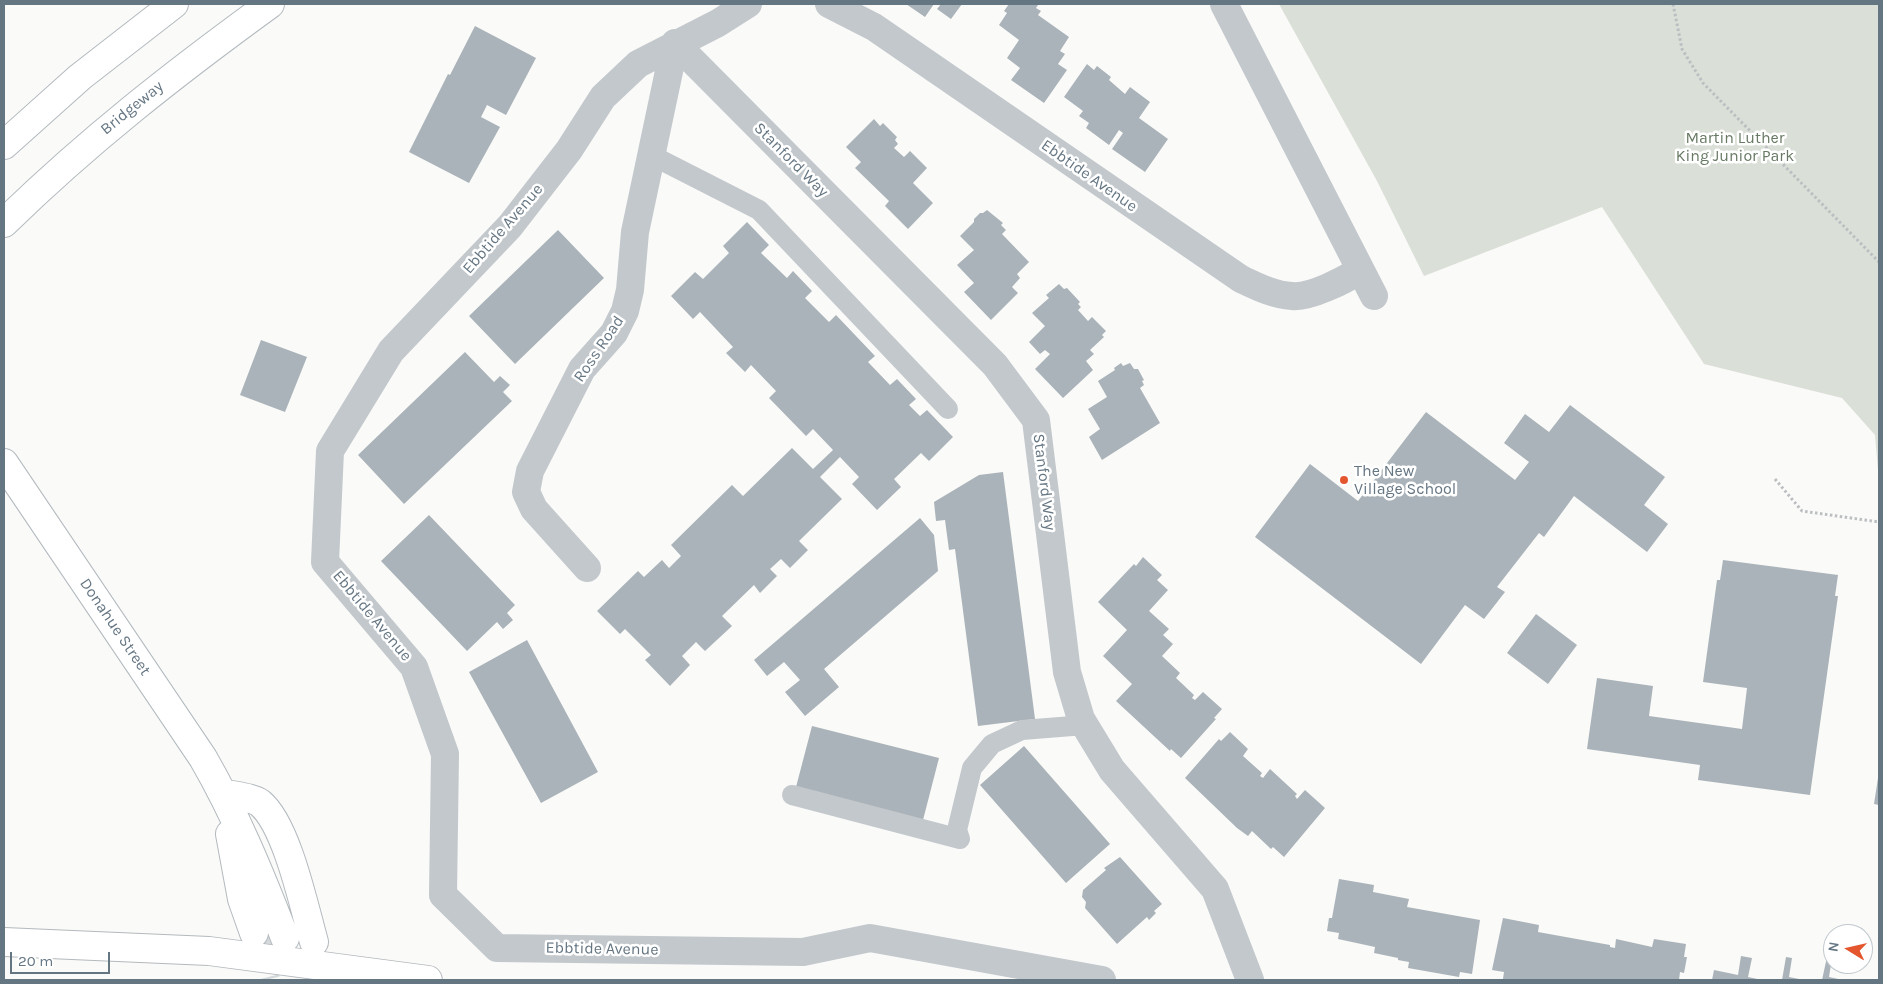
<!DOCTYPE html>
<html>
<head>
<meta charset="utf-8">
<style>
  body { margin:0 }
  #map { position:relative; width:1883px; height:984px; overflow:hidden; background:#fafaf8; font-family:Karla,sans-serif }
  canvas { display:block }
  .frame { position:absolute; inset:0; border:5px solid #657683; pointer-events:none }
  .north { position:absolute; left:1823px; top:924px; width:50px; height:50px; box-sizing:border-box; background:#fff; border:1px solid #c1c8cd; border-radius:50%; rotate:279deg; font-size:14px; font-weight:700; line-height:20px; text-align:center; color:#657683 }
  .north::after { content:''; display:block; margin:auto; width:18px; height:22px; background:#e4572e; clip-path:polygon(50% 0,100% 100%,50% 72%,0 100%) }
  .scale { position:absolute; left:10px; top:952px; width:100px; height:22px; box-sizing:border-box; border:2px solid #657683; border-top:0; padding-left:6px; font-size:15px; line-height:18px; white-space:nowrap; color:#657683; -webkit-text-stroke:4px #fff; paint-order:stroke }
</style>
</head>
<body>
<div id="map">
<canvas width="1883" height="984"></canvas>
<div class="frame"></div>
<div class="north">N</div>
<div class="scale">20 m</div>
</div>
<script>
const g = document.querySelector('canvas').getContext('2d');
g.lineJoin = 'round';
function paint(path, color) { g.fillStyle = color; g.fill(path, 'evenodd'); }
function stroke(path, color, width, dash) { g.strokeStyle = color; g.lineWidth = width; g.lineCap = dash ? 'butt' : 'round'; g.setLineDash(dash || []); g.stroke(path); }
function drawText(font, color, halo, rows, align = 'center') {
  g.font = font + ' Karla,sans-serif'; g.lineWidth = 5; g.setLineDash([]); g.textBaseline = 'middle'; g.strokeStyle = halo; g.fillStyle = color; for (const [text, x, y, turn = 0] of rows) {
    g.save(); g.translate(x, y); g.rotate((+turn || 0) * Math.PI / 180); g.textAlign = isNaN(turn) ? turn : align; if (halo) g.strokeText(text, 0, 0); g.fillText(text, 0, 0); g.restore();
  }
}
paint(new Path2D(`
  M1279 4H1879V482L1875 435 1842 398 1704 364 1602 207 1424 276 1377 181Z`), '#dadfd7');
paint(new Path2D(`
  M906 4H934L925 17Z
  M941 4H962L951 19 937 9Z
  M1009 4H1036L1038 5 1036 8 1041 11 1038 15 1069 37 1060 51 1065 54 1058 64 1067 70 1044 103 1011 80 1020 68 1007 58 1019 40 999 25 1007 13 1004 11Z
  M475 26 536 58 506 115 487 105 481 117 500 127 469 183 409 152 448 74 450 75Z
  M1087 64 1094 70 1097 66 1111 77 1109 80 1125 94 1130 87 1150 102 1139 118 1168 139 1145 172 1112 149 1123 133 1119 130 1109 145 1086 128 1089 123 1079 116 1083 111 1064 97Z
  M874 119 880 126 883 123 897 137 895 140 898 144 894 148 904 157 910 151 927 168 913 183 933 203 908 229 885 206 889 201 855 168 861 162 846 147Z
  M987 210 1003 223 1001 225 1006 230 1002 234 1029 262 1017 274 1020 278 1012 287 1018 293 991 320 964 292 974 283 957 265 974 250 960 236 974 222V219L980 213H983Z
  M747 222 769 245 761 253 787 278 793 271 812 291 805 298 829 322 836 315 875 356 868 362 890 385 897 379 916 399 909 405 920 416 927 410 953 437 929 461 921 453 894 479 901 487 877 510 852 484 859 477 840 457 820 477 842 499 799 541 808 550 790 568 781 559 770 569 777 576 760 593 754 585 722 616 732 626 705 651 696 642 682 656 690 665 670 686 645 660 651 655 625 629 620 634 597 611 638 571 644 577 662 560 669 568 681 556 671 545 732 485 743 496 792 448 813 469 833 450 813 429 806 436 769 398 776 391 751 365 745 372 726 353 733 347 700 312 693 319 671 296 695 272 703 279 729 253 723 246Z
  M558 230 604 278 515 364 469 316Z
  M1059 284 1064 289 1067 288 1080 302 1078 304 1081 307 1078 310 1088 321 1092 317 1106 331 1102 335 1104 337 1090 350 1094 354 1086 361 1093 370 1063 398 1035 369 1050 354 1045 350 1040 354 1029 342 1045 326 1032 313 1049 298 1046 295Z
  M261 340 307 357 285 412 240 395Z
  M465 352 494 382 500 376 510 385 503 392 512 401 404 504 358 455Z
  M1121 363 1123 366 1130 363 1134 369H1138L1144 380 1142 381 1144 385 1140 388 1160 423 1102 460 1089 437 1100 429 1088 409 1107 397 1098 381 1115 370 1114 368Z
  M1570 405 1665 477 1644 505 1668 524 1647 552 1574 496 1544 537 1539 533 1497 587 1505 592 1484 619 1465 605 1421 664 1255 537 1310 464 1358 501 1426 412 1515 480 1529 462 1504 443 1525 414 1549 432Z
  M1003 472 1035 719 978 726 955 549 949 550 945 520 936 521 934 502 979 475Z
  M429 515 515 605 507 613 513 620 503 629 497 622 467 651 381 561Z
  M920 518 934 535 938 571 824 669 839 687 805 716 785 692 800 680 784 662 767 676 754 660Z
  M1143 557 1162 575 1157 580 1168 590 1149 611 1169 629 1163 635 1173 644 1162 656 1180 673 1176 678 1194 695 1192 698 1195 700 1203 692 1222 709 1214 718 1216 719 1181 758 1171 749 1170 751 1116 701 1132 684 1103 656 1127 630 1098 602 1134 564 1136 566Z
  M1723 560 1838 575 1835 596H1838L1810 795 1698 780 1700 765 1587 749 1597 678 1653 686 1649 716 1742 729 1747 688 1703 682 1717 580H1720Z
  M1536 614 1577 645 1548 684 1507 653Z
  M527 640 598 772 541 803 469 672Z
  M812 726 939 758 923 820 796 787Z
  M1230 732 1248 749 1243 756 1262 773 1260 776 1263 778 1270 769 1297 794 1295 796 1297 799 1305 790 1325 808 1284 857 1273 847 1271 849 1252 831 1248 836 1237 828 1185 778 1219 739 1221 741Z
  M1024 746 1110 844 1066 883 980 785Z
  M1878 778H1879V805L1874 804Z
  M1120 857 1162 904 1154 911 1156 913 1149 920 1147 917 1117 944 1085 908 1086 902 1082 897 1083 890 1106 870 1104 868Z
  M1339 879 1374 885 1373 892 1409 899 1407 907 1480 920 1472 974 1460 972 1459 977 1408 968 1409 962 1398 960V958L1374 953 1375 947 1338 939 1339 933 1327 931 1329 918H1332Z
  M1503 918 1539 925 1538 932 1610 945V947L1615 948 1616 939 1652 947 1654 939 1686 944 1684 957H1687L1684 973 1680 972 1679 980 1503 979 1504 972 1492 970Z
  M1741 956 1752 958 1748 977 1762 980H1712L1714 970 1738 975Z
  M1786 957 1792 958 1789 977 1804 980H1782Z
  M1827 957 1832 958 1829 977 1843 980H1822Z`), '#aab3b9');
stroke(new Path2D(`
  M255 937 266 980`), '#d5d9db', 28, [28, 14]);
const secondary = new Path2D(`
  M4 145 80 77 174 4
  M4 223C88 141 175 73 270 4
  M4 463 203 758C236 815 261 876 285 938
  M223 793C233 796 252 797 260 803 287 825 304 907 314 942
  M230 834 242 899 254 933`);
const motorway = new Path2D(`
  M4 942 209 951 428 980`);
stroke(secondary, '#b3babf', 30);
stroke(motorway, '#b4b9bd', 30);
stroke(new Path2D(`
  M1673 4 1682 49 1703 83 1879 262
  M1775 479 1802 511 1879 522`), '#bbbfc2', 3, [2.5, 2.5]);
stroke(new Path2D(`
  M653 156 759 210 948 409
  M792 795 960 839 957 830 972 768 992 744 1022 730 1085 725`), '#c3c8cc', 20);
stroke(new Path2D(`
  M748 4 718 23 638 64 603 97 569 150 510 226 391 351 330 451 325 562 414 667 445 754 443 895 497 948 803 952 870 938 1102 980
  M829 4 874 27 1241 279C1258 287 1274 295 1292 296 1310 298 1345 280 1360 270
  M1224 4 1374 296
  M675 43 995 365 1036 420 1067 672 1081 719 1112 770 1215 889 1250 980
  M587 568 534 509 526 492 530 471 582 369 614 333 625 311 630 290 635 232 675 43`), '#c3c8cc', 28);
stroke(secondary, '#fff', 28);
stroke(motorway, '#fff', 28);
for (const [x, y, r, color] of [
  [1344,480,5,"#e4572e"]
]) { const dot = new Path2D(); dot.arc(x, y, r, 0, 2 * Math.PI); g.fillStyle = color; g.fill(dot); stroke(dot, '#fff', 2); }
drawText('16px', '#657683', '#fff', [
  ["Bridgeway",132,108,-39],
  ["Stanford Way",791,160,45],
  ["Ebbtide Avenue",1089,176,35],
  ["Ebbtide Avenue",503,229,-49],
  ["Ross Road",599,349,-56],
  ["Stanford Way",1044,482,83],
  ["Ebbtide Avenue",372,616,50],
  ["Donahue Street",115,627,56],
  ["Ebbtide Avenue",602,949,1]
]);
drawText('16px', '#687a64', '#fff', [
  ["Martin Luther",1735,138],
  ["King Junior Park",1735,156]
]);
drawText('16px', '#657683', '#fff', [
  ["The New",1354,471],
  ["Village School",1354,489]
], 'left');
</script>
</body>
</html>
